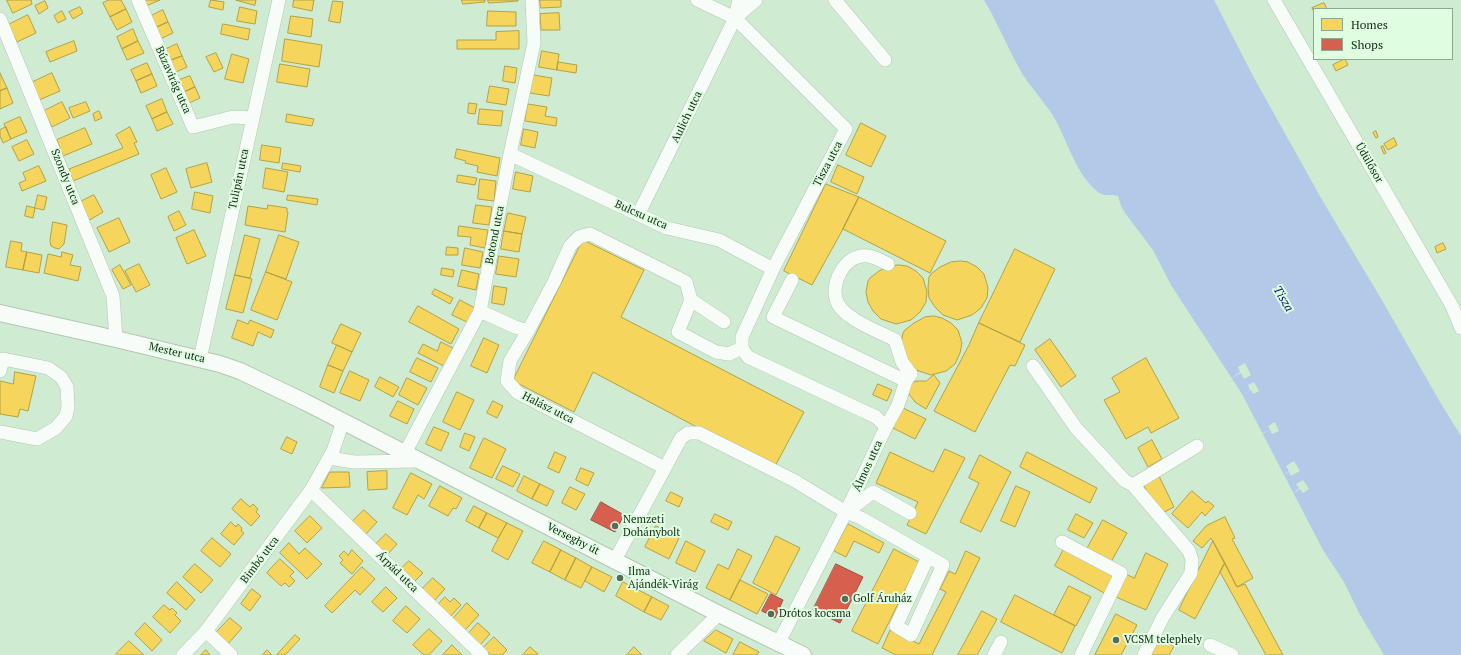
<!DOCTYPE html>
<html>
<head>
<meta charset="utf-8">
<style>
  body { margin:0 }
  #map { position:relative; width:1461px; height:655px; overflow:hidden; background:#cfebd1; font-family:"PT Serif",serif }
  canvas { display:block }
  .legend { position:absolute; left:1313px; top:8px; width:140px; height:52px; box-sizing:border-box; background:#dffde1; border:1px solid #8ea890; margin:0; padding:5px 7px; list-style:none; font-size:12px; color:#152817 }
  .legend li { display:flex; align-items:center; gap:8px; height:20px }
  .legend b { width:20px; border:1px solid #8ea890 }
</style>
</head>
<body>
<div id="map">
<canvas width="1461" height="655"></canvas>
<ul class="legend">
<li><b style="height:11px;background:#f6d55c"></b>Homes</li>
<li><b style="height:11px;background:#d6604d"></b>Shops</li>
</ul>
</div>
<script>
const g = document.querySelector('canvas').getContext('2d');
g.lineJoin = 'round';
function paint(path, color) { g.fillStyle = color; g.fill(path, 'evenodd'); }
function stroke(path, color, width, dash) { g.strokeStyle = color; g.lineWidth = width; g.lineCap = dash ? 'butt' : 'round'; g.setLineDash(dash || []); g.stroke(path); }
function drawText(font, color, halo, rows, align = 'center') {
  g.font = font + ' "PT Serif",serif'; g.lineWidth = 4; g.setLineDash([]); g.textBaseline = 'middle'; g.strokeStyle = halo; g.fillStyle = color; for (const [text, x, y, turn = 0] of rows) {
    g.save(); g.translate(x, y); g.rotate((+turn || 0) * Math.PI / 180); g.textAlign = isNaN(turn) ? turn : align; if (halo) g.strokeText(text, 0, 0); g.fillText(text, 0, 0); g.restore();
  }
}
paint(new Path2D(`
  M984 0H1214L1253 76 1321 198 1383 302 1440 402 1461 436V655H1384L1359 613 1344 582 1323 550 1242 394 1171 285 1153 250 1125 213 1121 206 1118 196C1110 193 1106 198 1098 192 1076 174 1069 145 1056 121 1046 102 1029 87 1019 68 1007 46 997 22 984 0Z`), '#b2cae7');
paint(new Path2D(`
  M1245 363 1251 375 1244 379 1241 373 1232 378 1240 372 1238 367Z
  M1254 382 1259 391 1253 394 1251 390 1243 395 1250 390 1248 385Z
  M1275 422 1279 431 1272 434 1270 430 1262 434V433L1270 430 1268 426Z
  M1294 461 1300 471 1291 476 1289 472 1283 475 1289 471 1286 466Z
  M1303 480 1309 489 1303 493 1300 489 1293 494 1299 488 1296 484Z`), '#cfebd1');
const homes = new Path2D(`
  M7 0H31L32 4 13 13Z
  M109 0H121L126 9 110 17 103 3Z
  M144 0H160L146 6Z
  M211 0 224 2 223 10 209 7Z
  M236 0H256L255 5Z
  M294 0H314L312 11 293 7Z
  M462 0H485V2L463 4Z
  M488 0H518V1L489 3Z
  M540 0H561V7L541 8Z
  M45 1 48 8 39 14 35 6Z
  M333 1 343 2 340 23 329 21Z
  M1324 3 1327 9H1314V12L1312 8Z
  M80 7 83 13 73 19 69 12Z
  M240 7 257 11 255 24 237 21Z
  M126 9 132 22 117 30 110 17Z
  M163 10 168 22 155 28 149 17Z
  M62 11 66 19 58 23 54 16Z
  M488 11 516 12V26H487Z
  M559 13 560 30H541L540 14Z
  M28 15 36 33 17 42 8 25Z
  M291 16 313 19 311 37 288 33Z
  M168 22 173 33 160 39 155 28Z
  M223 24 250 29 248 40 221 34Z
  M133 29 138 41 122 49 117 37Z
  M519 31V49H457V40H496V32Z
  M285 39 322 45 319 67 282 61Z
  M74 41 77 51 50 62 46 52Z
  M138 41 144 53 127 60 122 49Z
  M177 44 182 56 169 61 164 50Z
  M542 51 559 54 557 70 539 67Z
  M216 53 223 68 214 72 206 57Z
  M232 54 249 59 243 83 225 79Z
  M182 56 187 67 174 73 169 61Z
  M1345 59 1348 65 1336 71 1333 65Z
  M558 62 577 65 576 73 557 70Z
  M147 63 152 74 136 81 131 70Z
  M280 64 310 69 307 87 277 82Z
  M505 66 517 68 515 83 503 81Z
  M0 73 7 88 0 91Z
  M52 73 60 91 39 100 31 83Z
  M152 74 157 86 141 93 136 81Z
  M533 75 552 78 549 96 530 93Z
  M190 76 195 87 182 93 177 81Z
  M490 86 509 89 506 105 487 102Z
  M195 87 200 98 187 104 182 93Z
  M7 88 13 103 0 109V91Z
  M162 99 167 112 152 119 146 106Z
  M62 102 70 118 52 127 44 111Z
  M86 102 90 111 73 118 69 108Z
  M469 103 477 104 475 114 468 113Z
  M528 104 547 107 545 116 557 118 556 126 525 121Z
  M480 109 503 111 501 126 478 124Z
  M99 111 102 118 95 121 93 114Z
  M167 112 173 124 157 131 152 119Z
  M287 114 314 119 312 126 286 122Z
  M20 117 27 132 11 139 4 124Z
  M861 123 886 136 871 167 846 155Z
  M6 127 11 139 3 143 0 136V130Z
  M130 127 137 142 134 143 139 154 73 181 69 169 123 148 116 135Z
  M85 128 92 144 63 156 57 140Z
  M524 129 538 132 535 148 521 145Z
  M1376 131 1378 137 1376 138 1373 133Z
  M1394 138 1397 145 1388 150 1384 144Z
  M27 140 34 154 19 161 12 147Z
  M262 145 281 148 279 163 260 160Z
  M1383 146 1386 153 1384 154 1381 147Z
  M457 149 500 158 497 176 477 172 478 166 465 163 466 161 455 158Z
  M207 163 212 182 191 188 186 169Z
  M283 163 301 166 300 172 282 169Z
  M838 165 864 177 857 194 831 182Z
  M39 166 46 181 22 191 19 183 26 180 23 173Z
  M166 168 177 192 161 199 151 175Z
  M266 168 288 172 284 192 263 188Z
  M516 172 533 176 530 192 513 189Z
  M458 175 477 178 475 185 457 182Z
  M480 179 496 181 494 201 478 199Z
  M826 184 859 197 843 229 812 285 784 271Z
  M195 192 213 196 210 213 192 209Z
  M38 195 47 197 44 210 35 208Z
  M94 195 103 212 88 221 78 203Z
  M288 195 318 199 317 205 287 200Z
  M859 197 946 241 930 273 843 229Z
  M268 205 287 208V212H288L285 232 245 225 248 206 267 209Z
  M476 205 492 207 489 225 473 223Z
  M27 206 35 208 33 218 25 216Z
  M179 211 186 225 174 231 168 217Z
  M508 213 526 217 522 234 504 231Z
  M119 218 130 242 109 252 97 228Z
  M53 222 67 225 64 244 59 249 55 248 51 246 50 241Z
  M459 226 488 230 485 248 470 245 471 237 458 236Z
  M194 230 206 256 187 264 176 238Z
  M504 231 522 234 519 252 501 249Z
  M245 235 260 239 250 278 235 275Z
  M279 235 299 242 286 279 266 272Z
  M583 240 644 270 621 317 804 412 774 468 593 372 574 412 513 381Z
  M11 241 22 243 21 251 27 252 23 270 6 267Z
  M1443 243 1446 249 1437 253 1435 247Z
  M447 247 458 248V255H446Z
  M465 248 483 252 480 268 462 265Z
  M1015 249 1055 269 1020 342 979 323Z
  M27 252 42 255 39 273 23 270Z
  M62 252 73 255 70 265 81 267 78 281 44 273 48 254 61 257Z
  M499 256 519 259 516 277 496 274Z
  M961 261 968 262 977 267 984 274 988 288 987 298 981 308 972 315 957 320 943 315 935 307 929 298 928 288 929 277 931 274 940 267 951 262Z
  M139 264 150 285 136 292 125 271Z
  M120 265 131 285 123 289 112 270Z
  M899 265 907 266 916 271 923 278 927 292 926 302 920 312 911 320 896 324 881 319 873 311 868 302 866 292 868 281 870 278 879 271 890 266Z
  M442 268 454 270 453 277 441 275Z
  M462 270 479 274 476 290 458 286Z
  M266 272 292 282 277 320 251 310Z
  M235 275 252 279 243 313 226 309Z
  M494 286 507 288 504 305 492 303Z
  M435 289 453 298 450 304 432 294Z
  M460 300 475 308 467 322 452 315Z
  M418 306 459 329 451 344 409 322Z
  M934 316 942 318 951 323 958 330 962 343 960 353 955 364 946 371 931 375 916 370 909 363 901 344 903 333 905 330 914 323 925 317Z
  M238 320 248 324 250 320 274 330 271 338 258 332 253 346 232 338Z
  M979 323 1025 345 1015 366 1010 365 975 432 934 411 969 345Z
  M341 324 361 333 352 352 332 343Z
  M484 338 499 345 487 373 471 366Z
  M1050 339 1076 376 1061 387 1035 350Z
  M441 342 453 348 444 366 418 353 423 344 437 351Z
  M337 345 352 352 343 371 328 365Z
  M417 358 438 368 431 382 410 372Z
  M1146 358 1179 418 1151 433 1148 427 1126 439 1104 400 1120 392 1112 378Z
  M328 365 343 371 334 393 320 387Z
  M350 371 369 380 360 401 340 393Z
  M15 372 36 376 28 411 20 409 18 417 0 414V381L13 384Z
  M934 375 940 383 926 409 915 402 906 390 909 384 917 381H926Z
  M380 377 399 387 393 397 375 387Z
  M407 378 427 388 418 405 399 395Z
  M878 384 892 390 887 401 873 395Z
  M457 392 474 400 460 430 443 422Z
  M398 401 414 409 407 424 390 416Z
  M493 401 503 406 497 418 487 413Z
  M903 408 926 419 915 439 893 428Z
  M434 427 449 433 441 451 426 444Z
  M465 433 475 437 469 451 460 447Z
  M287 437 297 442 292 454 281 449Z
  M484 438 506 449 492 478 470 468Z
  M1152 440 1162 459 1148 467 1138 448Z
  M945 449 965 458 926 534 907 525 918 502 876 483 890 452 933 472Z
  M555 452 566 457 559 473 548 468Z
  M1027 452 1097 488 1090 503 1020 467Z
  M980 455 1011 472 981 532 960 522 979 483 969 478Z
  M503 466 520 474 513 487 496 479Z
  M581 468 594 473 588 486 576 480Z
  M387 471V489L368 490 367 472Z
  M330 472H349L350 487 322 488Z
  M411 473 432 484 424 499 418 495 407 515 393 508Z
  M524 476 540 484 532 499 517 491Z
  M1159 476 1174 507 1159 515 1143 484Z
  M540 484 554 491 547 506 532 499Z
  M440 486 462 498 456 509 453 508 448 516 429 506Z
  M1016 486 1030 492 1015 527 1001 521Z
  M570 487 585 494 576 510 562 503Z
  M1192 491 1206 503 1208 501 1214 506 1205 516 1202 512 1188 528 1172 514Z
  M671 492 683 498 679 507 666 501Z
  M241 499 250 507 253 504 258 509 256 512 260 516 251 526 232 509Z
  M474 506 487 513 479 528 466 521Z
  M364 510 377 522 365 535 352 522Z
  M487 513 507 523 498 538 479 528Z
  M715 514 732 522 728 530 711 522Z
  M1076 514 1093 523 1084 538 1068 530Z
  M310 516 322 528 307 543 295 531Z
  M1225 517 1235 538 1232 539 1253 578 1237 587 1211 538 1202 548 1193 541 1206 526Z
  M1103 520 1127 533 1111 562 1087 549Z
  M231 522 236 527 238 524 242 528 241 531 244 533 234 545 221 534Z
  M507 523 523 531 508 560 492 551Z
  M848 524 884 543 879 553 854 541 846 557 834 551Z
  M656 526 679 538 669 559 645 547Z
  M386 534 397 544 387 555 375 545Z
  M776 536 800 548 776 595 753 583Z
  M212 538 231 554 220 567 201 551Z
  M544 541 561 550 550 572 532 563Z
  M686 541 705 551 695 572 676 563Z
  M1213 541 1225 563 1195 619 1179 610Z
  M289 543 299 554 305 548 322 564 307 579 280 553Z
  M738 549 752 556 730 600 706 588 718 564 728 569Z
  M894 549 919 562 878 644 852 631Z
  M1064 549 1115 576 1106 594 1055 566Z
  M352 550 363 561 352 574 340 563 343 560 339 556 344 551 348 555Z
  M561 550 576 558 565 580 550 572Z
  M966 551 980 558 932 655H896L882 648 890 630 919 644 946 592 940 589 949 571 955 574Z
  M1146 553 1168 564 1146 610 1116 597 1126 574 1134 578Z
  M576 558 592 567 581 588 565 580Z
  M280 559 294 572 290 576 295 581 289 587 285 583 281 586 267 573Z
  M409 561 423 573 413 583 400 570Z
  M1225 563 1237 587 1245 584 1283 655H1266L1220 572Z
  M195 564 213 580 201 593 183 577Z
  M362 567 375 579 360 595 355 590 332 613 325 606Z
  M592 567 612 577 604 592 585 581Z
  M433 578 445 589 434 601 422 589Z
  M740 580 768 594 757 614 730 600Z
  M177 582 195 600 186 610 167 593Z
  M623 582 652 597 644 612 616 596Z
  M1069 586 1091 597 1076 626 1054 615Z
  M386 587 397 598 383 612 372 602Z
  M252 589 261 596 250 611 241 604Z
  M1015 595 1075 626 1062 653 1001 622Z
  M445 597 450 602 454 598 461 605 450 617 438 605Z
  M652 597 669 606 661 620 644 612Z
  M467 603 479 615 465 630 453 619Z
  M164 605 170 610 172 608 177 613 175 615 181 621 170 633 153 617Z
  M406 606 420 619 407 633 393 621Z
  M982 611 997 619 977 655H958Z
  M1116 614 1137 625 1121 655H1095Z
  M230 618 242 628 227 645 215 634Z
  M145 623 162 640 152 651 135 634Z
  M478 623 490 634 480 645 468 634Z
  M429 629 442 641 429 655H424L413 645Z
  M716 630 733 639 726 653 704 641Z
  M295 635 300 639 285 655H277Z
  M494 637 507 650 502 655H491L483 648Z
  M1156 638 1174 646 1169 655H1148Z
  M129 641 144 655H117L116 654Z
  M740 642 759 652 757 655H733Z
  M452 645 462 655H443Z
  M530 647 538 654 537 655H523Z
  M634 647 642 655H627Z
  M206 650 210 655H201Z
  M267 650 272 655H263Z`);
paint(homes, '#f6d55c');
stroke(homes, '#b2a147', 1);
const shops = new Path2D(`
  M601 502 624 515 615 532 591 520Z
  M836 564 863 577 840 623 813 610Z
  M771 594 783 600 775 618 762 611Z`);
paint(shops, '#d6604d');
stroke(shops, '#9c4f3d', 1);
const minor = new Path2D(`
  M138 0 193 127 233 117 253 118
  M697 0 735 18
  M739 0 735 18 846 129 773 269 742 337V348L748 357 876 417 886 427 846 512 779 642
  M835 0 885 60
  M1274 0 1452 306 1461 328
  M0 19 113 296 116 339
  M510 154 667 228 719 240 773 269
  M638 215 735 18 756 0
  M888 264C882 261 875 257 868 256 845 252 828 286 838 304 847 320 878 331 895 340L902 362 911 374 906 381
  M792 280 773 317 906 381 898 405 886 427
  M691 300 678 332 716 352 729 354 742 348
  M480 311 515 327 528 331 510 361 507 381 518 393 665 468 615 560
  M528 331 554 282 570 246 579 237 590 234 686 282 691 300 724 322
  M200 359 279 0
  M1033 366 1076 428 1125 481 1133 485 1189 551 1192 560 1191 573 1163 617 1144 655
  M0 371 3 359 48 368 61 377 67 387 68 407 66 416 56 428 37 439 0 432
  M405 453 480 311 510 154 534 43 532 0
  M329 458 354 462 418 461
  M665 468 681 438 688 433H699L795 481 846 512 861 518 943 565 911 635 896 626 928 557
  M1133 485 1197 446
  M311 490 482 655
  M848 511 873 492 910 513
  M1062 542 1121 573 1081 655
  M206 631 231 655
  M1210 645 1232 655
  M183 655 206 631 311 490 333 451 343 421
  M677 655 719 614
  M994 655 1001 642`);
const major = new Path2D(`
  M0 313 116 339 220 364 240 371 305 402 719 614 803 655`);
stroke(minor, '#b1c7b3', 14);
stroke(major, '#b1c7b3', 18);
stroke(minor, '#f8fcf8', 13);
stroke(major, '#f8fcf8', 16);
for (const [x, y, r, color] of [
  [615,526,4,"#566c58"],
  [620,578,4,"#566c58"],
  [845,599,4,"#566c58"],
  [771,614,4,"#566c58"],
  [1116,640,4,"#566c58"]
]) { const dot = new Path2D(); dot.arc(x, y, r, 0, 2 * Math.PI); g.fillStyle = color; g.fill(dot); stroke(dot, '#dffde1', 1.5); }
drawText('11px', '#152817', '#dffde1', [
  ["Búzavirág utca",173,80,66],
  ["Aulich utca",687,117,-64],
  ["Üdülősor",1369,163,60],
  ["Tisza utca",828,164,-62],
  ["Szondy utca",65,177,68],
  ["Tulipán utca",239,179,-78],
  ["Bulcsu utca",641,215,24],
  ["Botond utca",495,235,-79],
  ["Mester utca",177,353,13],
  ["Halász utca",548,408,27],
  ["Álmos utca",868,466,-65],
  ["Verseghy út",573,539,27],
  ["Bimbó utca",260,560,-53],
  ["Árpád utca",397,572,44]
]);
drawText('11px', '#152817', '#dffde1', [
  ["Nemzeti",623,520],
  ["Dohánybolt",623,533],
  ["Ilma",628,572],
  ["Ajándék-Virág",628,585],
  ["Golf Áruház",853,599],
  ["Drótos kocsma",779,614],
  ["VCSM telephely",1124,640]
], 'left');
drawText('italic 12px', '#0a1677', '#dffde1', [
  ["Tisza",1283,299,59]
]);
</script>
</body>
</html>
